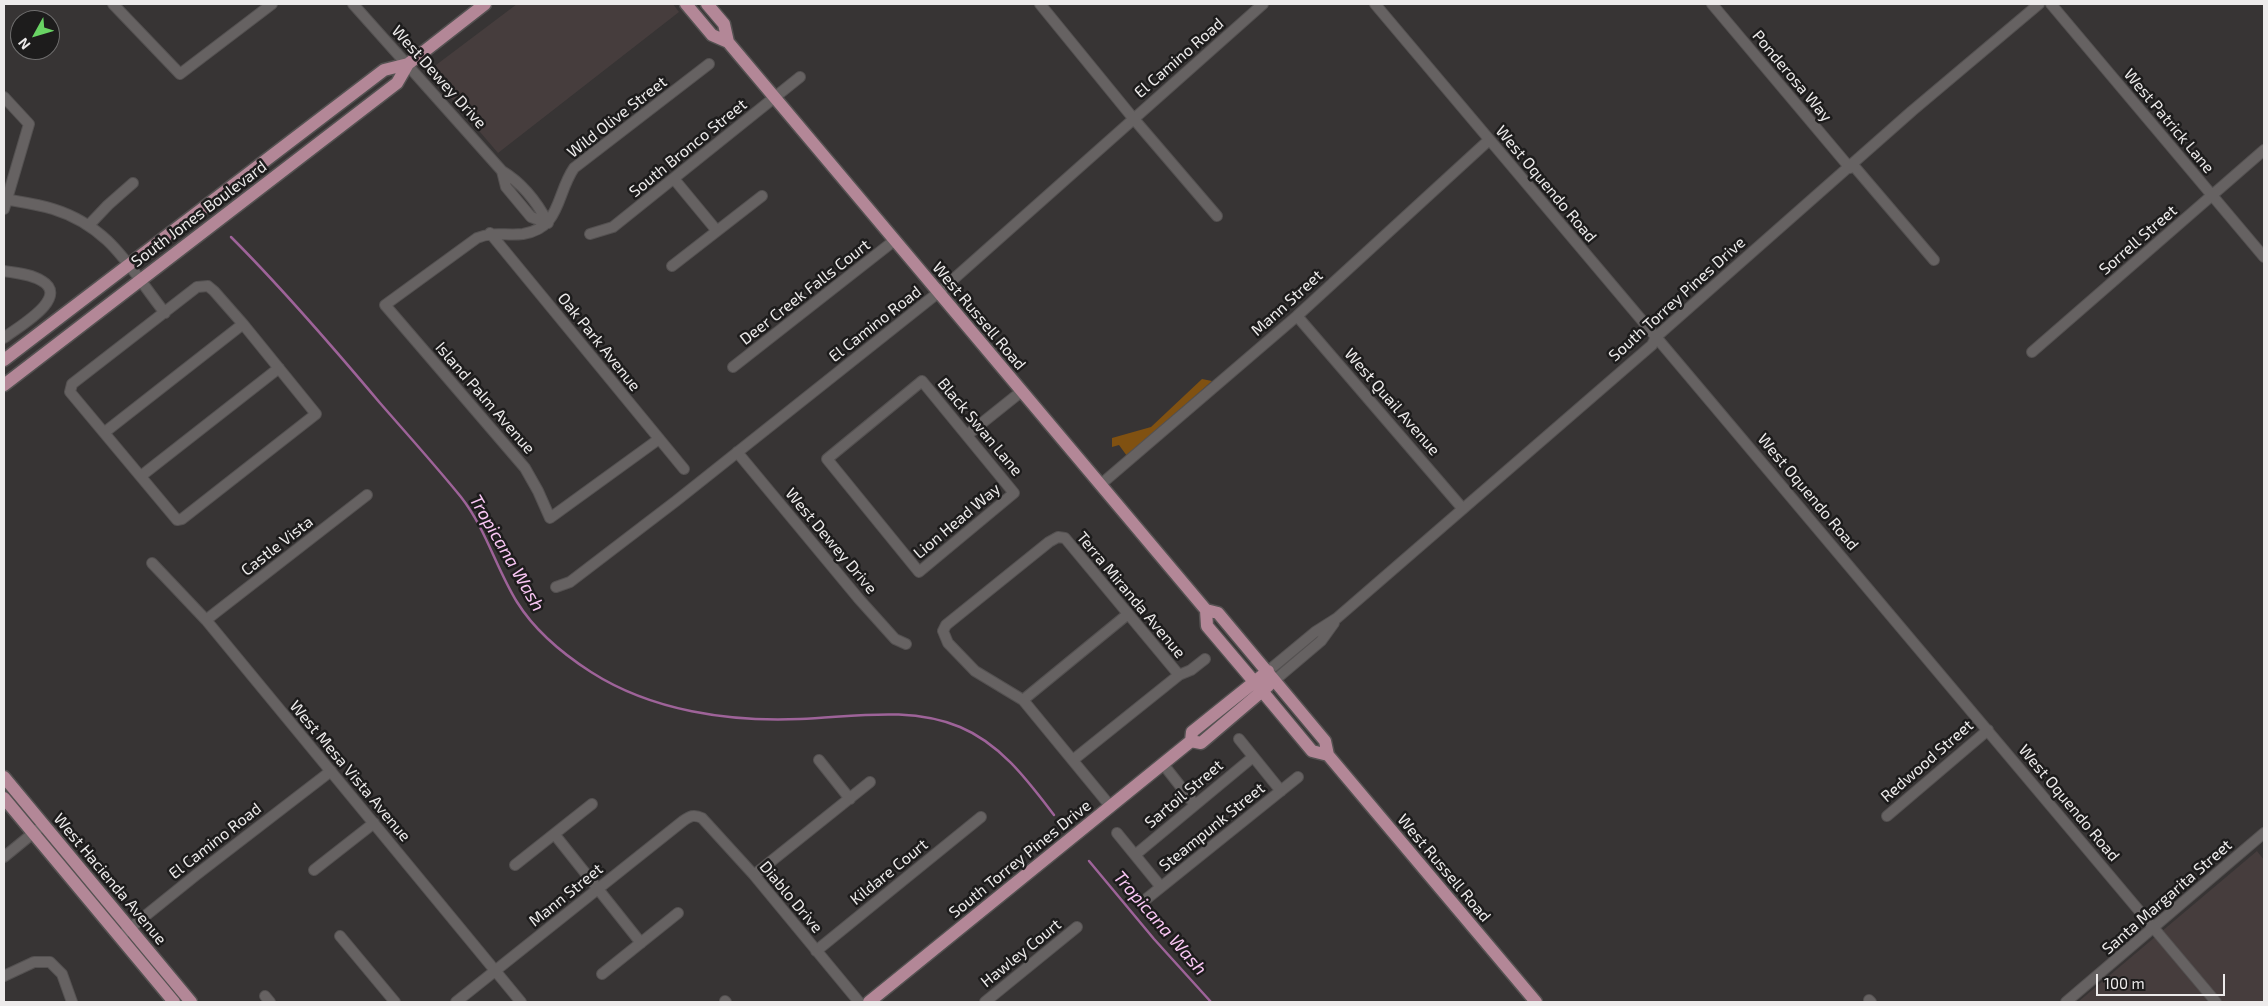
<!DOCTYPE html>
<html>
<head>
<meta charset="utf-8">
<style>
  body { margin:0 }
  #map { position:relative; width:2268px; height:1006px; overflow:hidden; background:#373434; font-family:"Exo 2",sans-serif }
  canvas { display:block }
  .frame { position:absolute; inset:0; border:5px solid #edebeb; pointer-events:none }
  .north { position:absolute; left:10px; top:10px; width:50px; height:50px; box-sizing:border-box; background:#1d1c1c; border:1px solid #706f6f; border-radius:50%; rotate:231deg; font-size:14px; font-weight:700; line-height:20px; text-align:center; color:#edebeb }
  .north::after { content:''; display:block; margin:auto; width:18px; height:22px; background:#69d464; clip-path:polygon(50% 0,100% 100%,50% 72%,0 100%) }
  .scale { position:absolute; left:2096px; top:974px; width:129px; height:22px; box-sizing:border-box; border:2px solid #edebeb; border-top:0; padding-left:6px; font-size:15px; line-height:18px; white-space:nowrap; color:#edebeb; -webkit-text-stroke:4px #1d1c1c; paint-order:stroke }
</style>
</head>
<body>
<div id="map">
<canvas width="2268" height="1006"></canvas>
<div class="frame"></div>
<div class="north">N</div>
<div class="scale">100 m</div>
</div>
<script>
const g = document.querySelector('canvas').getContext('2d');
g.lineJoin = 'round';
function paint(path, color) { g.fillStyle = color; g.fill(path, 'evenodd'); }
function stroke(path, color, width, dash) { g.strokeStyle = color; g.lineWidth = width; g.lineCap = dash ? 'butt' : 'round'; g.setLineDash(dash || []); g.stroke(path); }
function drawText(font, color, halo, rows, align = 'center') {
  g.font = font + ' "Exo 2",sans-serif'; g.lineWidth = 5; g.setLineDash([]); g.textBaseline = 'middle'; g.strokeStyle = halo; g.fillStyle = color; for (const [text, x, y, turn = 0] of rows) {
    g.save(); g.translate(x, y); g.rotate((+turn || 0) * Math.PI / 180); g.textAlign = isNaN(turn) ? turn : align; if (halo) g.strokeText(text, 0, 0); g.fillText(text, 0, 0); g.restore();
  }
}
paint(new Path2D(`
  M517 4H673L679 12 498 153 433 77 436 65Z
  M2257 851 2264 860V1002H2078Z`), '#463d3d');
paint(new Path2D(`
  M1202 379 1212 381 1127 456 1119 445 1112 447V438L1151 427Z`), '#805111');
stroke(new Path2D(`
  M231 237C284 290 332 346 380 403 407 434 435 465 461 497 486 529 496 568 517 602 535 631 563 654 591 672 652 711 729 722 800 719 854 717 909 706 960 727 1001 744 1028 781 1054 815
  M1089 861 1154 939 1211 1002`), '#9e6399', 2.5);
const minor = new Path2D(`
  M113 4 180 74 272 4
  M353 4 502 171C522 183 537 202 548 223
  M1040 4 1133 118 1217 216
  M1375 4C1655 337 1937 668 2216 1002
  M1712 4 1850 168
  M2051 4 2264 257
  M4 97 29 124 4 209
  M1853 165 1934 260
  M502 171 506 187 531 217 548 223
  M674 179 717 231
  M4 199C20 202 37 204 53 209 111 227 130 269 165 313
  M89 225 108 205 133 183
  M490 233 684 469
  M590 234 613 227 800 77
  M672 266 762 196
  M4 271C16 273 31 274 42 281 71 298 16 328 4 338
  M208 286 214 291 243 324 316 414 182 519 177 520 70 392 72 384 197 287Z
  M1297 316 1463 509
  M2032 352 2264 150
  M733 367 895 240
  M922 381 1014 493 919 572 827 459Z
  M105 432 243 324
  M967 435 1022 391
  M659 439 550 518 538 491 525 468 385 305 477 238C494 231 505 236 523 234 561 228 556 194 574 168L709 64
  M737 452 859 599 895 639 906 644
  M141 476 279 368
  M1100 485 1297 316 1489 140
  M152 563 206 620 521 1002
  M556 587 570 582 676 501 939 292 1263 4
  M206 620 367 495
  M1268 671 1315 632 1337 618 1652 345 1656 337 1912 111 2039 4
  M1275 680 1321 641 1334 623
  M1023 700 1128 614
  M1239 739 1281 791
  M819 760 850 799
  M1073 760 1179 675 1191 670 1205 659
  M1163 764 1195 805
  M1111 807 1023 700 975 671 948 643 943 631 946 625 1049 542 1058 537 1065 538 1179 675
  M1887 816 1988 730
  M1117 833 1161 887
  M555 835 641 943
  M1135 855 1253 757
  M4 857 43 825
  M515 865 592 804
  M314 870 374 823
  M754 875 870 782
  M1145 900 1298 777
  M124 933 196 875 331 771
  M340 936 395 1002
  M816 951 981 817
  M602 974 678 913
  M4 976 34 962H50L62 974 72 1002
  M265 996 270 1002
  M1869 1000 1871 1002
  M725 1001 726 1002
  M456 1002 683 821C690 816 694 814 702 818L754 875 859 1002
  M985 1002 1077 927
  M2066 1002 2264 833`);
const major = new Path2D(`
  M686 4 712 35 728 42 1206 610 1218 613 1325 741 1328 755 1536 1002
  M707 4 724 24 728 42
  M4 360 384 70 408 64
  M4 385 397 83 408 64 485 4
  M1206 610 1207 626 1262 691 1312 751 1328 755
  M1191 741 1201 743 1268 686
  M4 777 191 1002
  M4 798 174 1002
  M869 1002 1191 741 1192 732 1268 671`);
stroke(minor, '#545151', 12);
stroke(major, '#545151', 15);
stroke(minor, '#666262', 10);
stroke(major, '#b38797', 12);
drawText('16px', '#edebeb', '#1d1c1c', [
  ["El Camino Road",1179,58,-41],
  ["Ponderosa Way",1792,76,50],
  ["West Dewey Drive",439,77,48],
  ["Wild Olive Street",617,117,-38],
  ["West Patrick Lane",2169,121,50],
  ["South Bronco Street",688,148,-39],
  ["West Oquendo Road",1546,184,50],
  ["South Jones Boulevard",199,214,-37],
  ["Sorrell Street",2138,240,-41],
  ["Deer Creek Falls Court",805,292,-38],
  ["South Torrey Pines Drive",1677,299,-42],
  ["Mann Street",1287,303,-42],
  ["West Russell Road",979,316,50],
  ["El Camino Road",875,324,-38],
  ["Oak Park Avenue",599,342,51],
  ["Island Palm Avenue",485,398,49],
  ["West Quail Avenue",1392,402,49],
  ["Black Swan Lane",980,427,50],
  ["West Oquendo Road",1808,492,50],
  ["Lion Head Way",957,521,-40],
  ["West Dewey Drive",831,541,50],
  ["Castle Vista",277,546,-38],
  ["Terra Miranda Avenue",1131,595,50],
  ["Redwood Street",1927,761,-41],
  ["West Mesa Vista Avenue",350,771,50],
  ["Sartoil Street",1184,794,-40],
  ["West Oquendo Road",2069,803,50],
  ["Steampunk Street",1212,827,-39],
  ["El Camino Road",215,841,-38],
  ["South Torrey Pines Drive",1020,859,-39],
  ["West Russell Road",1444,868,50],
  ["Kildare Court",889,872,-39],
  ["West Hacienda Avenue",110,879,50],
  ["Mann Street",566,895,-39],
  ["Diablo Drive",791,897,50],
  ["Santa Margarita Street",2167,897,-41],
  ["Hawley Court",1021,953,-39]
]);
drawText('italic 18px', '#fac7f5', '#1d1c1c', [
  ["Tropicana Wash",507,553,60],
  ["Tropicana Wash",1160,923,49]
]);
</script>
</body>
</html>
